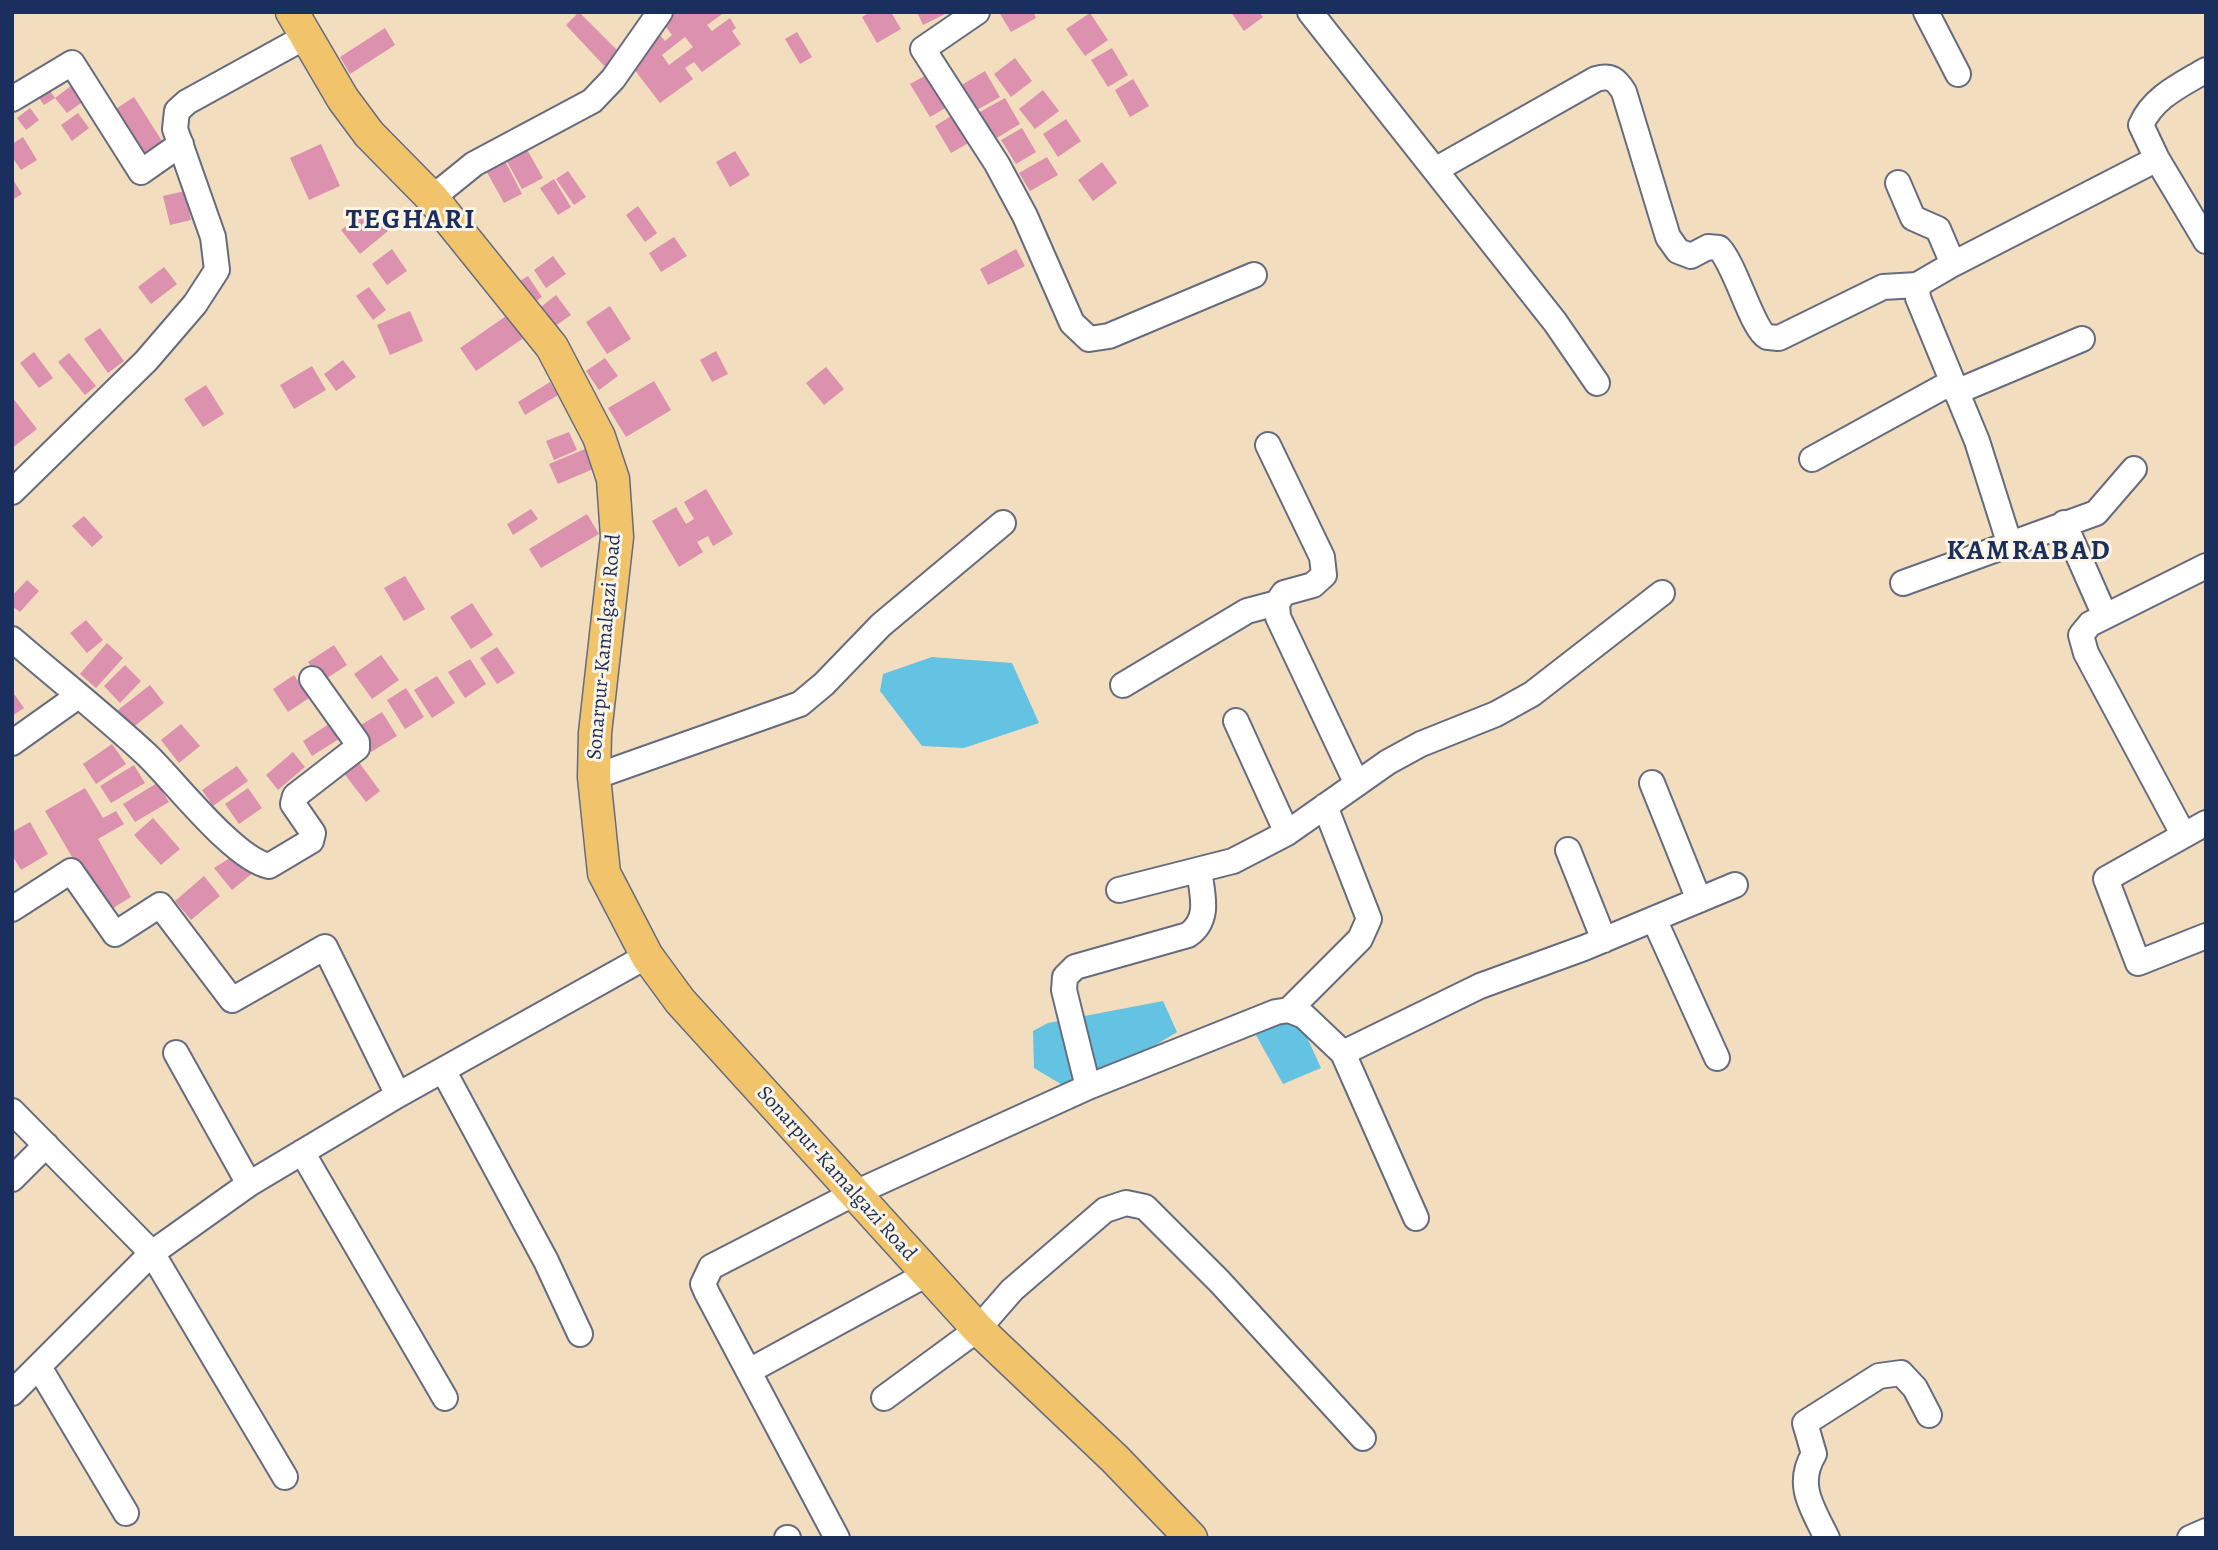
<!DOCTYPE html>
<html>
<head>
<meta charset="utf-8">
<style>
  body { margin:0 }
  #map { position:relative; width:2218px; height:1550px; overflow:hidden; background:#f2ddbe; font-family:Alegreya,serif }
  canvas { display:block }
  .frame { position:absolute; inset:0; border:14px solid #1b2f5e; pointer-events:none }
</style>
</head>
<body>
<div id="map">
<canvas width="2218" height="1550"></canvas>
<div class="frame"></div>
</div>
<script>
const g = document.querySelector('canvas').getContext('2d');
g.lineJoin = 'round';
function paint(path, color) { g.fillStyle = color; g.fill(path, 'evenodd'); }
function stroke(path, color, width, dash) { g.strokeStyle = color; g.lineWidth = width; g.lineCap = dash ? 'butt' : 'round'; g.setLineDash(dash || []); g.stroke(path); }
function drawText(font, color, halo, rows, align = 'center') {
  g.font = font + ' Alegreya,serif'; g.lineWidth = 6; g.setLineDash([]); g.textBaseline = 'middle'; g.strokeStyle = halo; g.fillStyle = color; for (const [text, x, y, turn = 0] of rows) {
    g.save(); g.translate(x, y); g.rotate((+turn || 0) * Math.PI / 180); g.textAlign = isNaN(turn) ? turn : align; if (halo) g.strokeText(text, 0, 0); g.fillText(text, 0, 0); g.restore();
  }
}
paint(new Path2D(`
  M932 657 1012 663 1039 723 964 748 922 746 880 691 883 674Z
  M1163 1001 1177 1032 1146 1051 1064 1086 1034 1068 1033 1031 1048 1023Z
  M1281 1018 1301 1024 1321 1068 1283 1084 1256 1035Z`), '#64c2e2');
paint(new Path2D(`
  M579 12 622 55 608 70 566 25Z
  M677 12H725L707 25 712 31 730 18 736 28 732 31 741 44 702 72 694 62 685 68 693 79 660 103 634 69 655 29 665 41 672 35 663 23ZM685 37 693 47 669 65 662 55Z
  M870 12H891L901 29 877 43 862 17Z
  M917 12H949L923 25Z
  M999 12H1033L1036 18 1011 32Z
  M1231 12H1259L1263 17 1244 31Z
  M1090 13 1108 40 1085 56 1066 29Z
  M385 28 395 45 350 74 340 57Z
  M797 32 812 57 800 64 785 39Z
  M1112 48 1128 75 1108 87 1091 60Z
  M1015 58 1032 81 1011 97 994 74Z
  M985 71 1000 97 975 111 960 86Z
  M930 73 949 106 930 117 910 84Z
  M1133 79 1149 106 1130 117 1115 90Z
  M79 80 91 96 67 113 55 98Z
  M44 82 55 98 44 105 33 89Z
  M1043 90 1059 111 1035 129 1019 109Z
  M134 97 162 141 136 158 108 114Z
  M1005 98 1020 124 995 139 980 112Z
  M30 108 39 120 26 130 17 118Z
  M78 113 89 128 72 141 61 125Z
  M956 113 972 141 951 153 935 126Z
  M1066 119 1081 141 1058 157 1043 134Z
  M1022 128 1036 152 1016 164 1001 140Z
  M23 137 37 160 21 170 12 157V144Z
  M321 144 340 186 309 200 290 158Z
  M525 146 543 178 522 189 505 158Z
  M735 151 750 175 730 187 716 162Z
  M503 157 522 194 504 203 484 167Z
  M1047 157 1058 175 1030 191 1019 173Z
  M1102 162 1117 183 1093 201 1078 180Z
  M568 171 586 197 574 205 556 179Z
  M12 178 22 194 12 200Z
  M554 179 571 207 558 215 540 188Z
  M185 191 191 220 170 225 163 196Z
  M638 206 657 233 645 242 626 215Z
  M370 208 388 231 360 254 341 230Z
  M674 237 687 256 661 272 649 253Z
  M392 249 407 271 387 285 372 264Z
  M1016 249 1025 266 988 285 980 269Z
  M553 256 566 274 546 288 534 270Z
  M164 267 177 284 151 304 138 287Z
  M528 276 542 297 530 305 515 284Z
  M369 287 386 310 373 320 356 296Z
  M556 295 571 315 551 329 537 310Z
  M610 306 631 339 607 354 586 322Z
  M410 311 423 341 390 355 377 325Z
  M509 314 525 337 476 371 460 348Z
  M100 328 124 361 108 373 84 339Z
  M716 351 728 374 712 382 700 360Z
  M34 352 53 378 39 388 20 363Z
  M69 353 96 386 85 395 58 362Z
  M605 358 618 376 599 390 586 371Z
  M343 360 356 377 336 391 324 374Z
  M312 366 326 390 294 409 280 385Z
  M826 367 844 389 824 405 806 383Z
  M654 381 671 410 626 437 608 408Z
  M550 382 558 395 525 415 518 402Z
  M206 385 224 414 203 427 184 399Z
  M12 397 37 429 12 448Z
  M569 432 577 450 554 460 546 441Z
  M585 449 593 469 558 484 549 464Z
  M706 489 733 534 713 546 708 536 697 542 703 552 679 567 652 521 676 507 686 524 694 519 684 502Z
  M531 509 538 519 513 535 507 524Z
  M587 514 599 534 541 568 529 549Z
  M84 516 103 537 92 547 72 526Z
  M405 576 425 609 404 621 384 588Z
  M27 580 39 591 20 612 12 606V596Z
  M472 603 493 635 471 649 450 617Z
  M86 620 103 640 87 653 70 633Z
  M107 643 123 658 96 688 80 674Z
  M334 645 347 665 321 682 308 662Z
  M497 647 515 673 497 684 480 658Z
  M381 655 399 680 372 699 354 674Z
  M470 659 486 684 465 698 448 672Z
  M125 665 141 681 120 703 104 686Z
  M294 675 309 698 288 712 273 689Z
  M437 676 455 703 432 718 414 690Z
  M150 685 164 703 132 728 118 710Z
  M406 688 424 717 405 729 387 700Z
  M12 691 24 708 12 716Z
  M382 712 397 736 371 752 356 728Z
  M181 724 200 746 179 763 161 740Z
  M329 724 339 739 312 756 303 741Z
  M112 744 126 764 96 784 83 764Z
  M293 752 305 767 278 790 266 775Z
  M358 761 380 791 366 802 343 772Z
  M134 765 145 783 111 803 100 786Z
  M237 766 248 781 213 806 202 790Z
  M157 783 169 802 135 822 123 804Z
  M85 788 103 818 116 811 124 824 98 839 131 897 105 913 45 811Z
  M248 788 262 808 239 824 225 804Z
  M153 818 180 849 161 865 134 835Z
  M30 822 48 854 21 870 12 855V832Z
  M233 856 254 872 232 890 214 868Z
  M204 876 220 896 191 920 175 901Z`), '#dc91af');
const minor = new Path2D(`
  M977 12 923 49 997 164 1025 216 1072 323 1089 339 1109 336 1254 275
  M1310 12 1555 322 1597 383
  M1926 12 1958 74
  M12 99 72 63 141 172 181 144
  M2157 159 2141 125C2153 97 2181 85 2206 70
  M1435 170 1596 79C1611 75 1616 79 1624 92L1668 237 1678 251 1691 256 1708 247 1719 248C1736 266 1752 329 1767 337 1768 337 1778 338 1779 338L1883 287 1917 285
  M1898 183 1913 218 1938 229 1953 264
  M432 198 474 164 592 101 613 79 660 12
  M1956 392 2082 339
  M1268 445 1322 557 1324 575 1313 585 1284 593 1277 603 1278 617 1357 784
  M1812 459 1952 382
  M12 492 146 361 195 304 217 270 213 237 175 129 177 111 187 102 305 37
  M2064 523 2105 616
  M2009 542 1977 441 1918 298 1917 285 1953 264 2157 159 2206 241
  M1903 583 2096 513 2134 469
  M12 639C57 678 104 715 147 755 175 782 234 859 269 866L311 841 313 833 293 804 295 796 357 748V742L312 679
  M1123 685 1247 611 1277 603
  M1236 721 1287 833
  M12 743 78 696
  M594 777 800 704 824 684 881 625 1003 523
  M1652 783 1699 900
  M2206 823 2106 879 2138 963 2206 936
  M2183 834 2086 653 2081 635 2090 624 2206 566
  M1568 850 1604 940
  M1119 890 1233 861 1287 833 1388 762 1421 744 1496 714 1532 694 1662 593
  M12 909 71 871 115 934 160 905 232 1000 325 947 398 1095
  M1654 919 1717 1058
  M1289 1010 1360 939 1369 919 1325 806
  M176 1053 249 1184
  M1343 1053 1480 986 1584 948 1735 885
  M443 1070 546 1261 580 1334
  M1088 1087 1064 990 1065 977 1075 967 1188 935C1211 919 1202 894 1199 870
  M12 1111 152 1253 285 1477
  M302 1152 445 1398
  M12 1179 46 1145
  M39 1367 126 1513
  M749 1371 927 1274
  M12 1393 152 1253 249 1184 398 1095 647 956
  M884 1398 978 1329 1012 1290 1105 1210 1126 1203 1145 1207 1220 1282 1363 1438
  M787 1538H788
  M837 1538 707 1293 703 1284 711 1267 853 1194 1088 1087 1276 1012 1289 1010 1304 1016 1343 1053 1416 1218
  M1827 1538C1813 1509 1795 1485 1814 1454L1805 1423 1879 1376 1901 1373 1915 1388 1929 1415
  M2190 1538 2206 1531`);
const major = new Path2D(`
  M292 12 343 99 369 134 432 198 552 347 599 437 613 479 617 537 595 733 594 777 604 873 647 956 680 1001 978 1329 1115 1459 1191 1538`);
stroke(minor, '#666c80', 28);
stroke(major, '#666c80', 35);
stroke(minor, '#fff', 24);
stroke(major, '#f1c36a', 32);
drawText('21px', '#1b2f5e', '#fcf5e5', [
  ["Sonarpur-Kamalgazi Road",605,647,-85],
  ["Sonarpur-Kamalgazi Road",836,1174,48]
]);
g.letterSpacing = '2px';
drawText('bold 28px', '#1b2f5e', '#fcf5e5', [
  ["TEGHARI",411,221],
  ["KAMRABAD",2029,552]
]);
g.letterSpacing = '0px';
</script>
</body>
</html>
